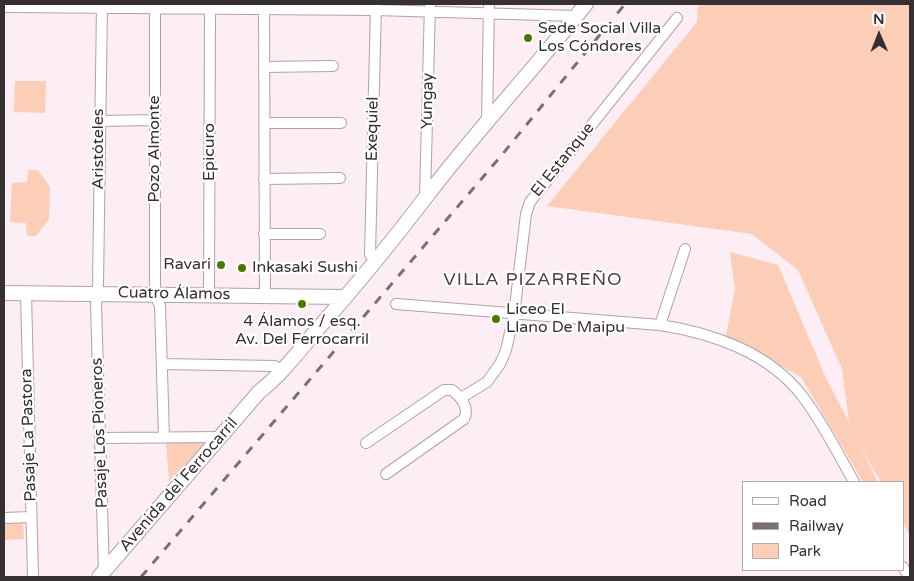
<!DOCTYPE html>
<html>
<head>
<meta charset="utf-8">
<style>
  body { margin:0 }
  #map { position:relative; width:914px; height:581px; overflow:hidden; background:#fdedf4; font-family:"Varela Round",sans-serif }
  canvas { display:block }
  .frame { position:absolute; inset:0; border:5px solid #373033; pointer-events:none }
  .legend { position:absolute; left:742px; top:481px; width:162px; height:90px; box-sizing:border-box; background:#fff; border:1px solid #afacad; margin:0; padding:6px 9px; list-style:none; font-size:15px; color:#373033 }
  .legend li { display:flex; align-items:center; gap:10px; height:25px }
  .legend b { width:25px; border:1px solid #afacad }
  .north { position:absolute; left:854px; top:10px; width:50px; height:50px; -webkit-text-stroke:4px #fff; paint-order:stroke; rotate:359deg; font-size:14px; font-weight:700; line-height:20px; text-align:center; color:#373033 }
  .north::after { content:''; display:block; margin:auto; width:18px; height:22px; background:#373033; clip-path:polygon(50% 0,100% 100%,50% 72%,0 100%) }
</style>
</head>
<body>
<div id="map">
<canvas width="914" height="581"></canvas>
<div class="frame"></div>
<ul class="legend">
<li><b style="height:6px;background:#fff"></b>Road</li>
<li><b style="height:6px;background:#7a7074"></b>Railway</li>
<li><b style="height:14px;background:#fccdb7"></b>Park</li>
</ul>
<div class="north">N</div>
</div>
<script>
const g = document.querySelector('canvas').getContext('2d');
g.lineJoin = 'round';
function paint(path, color) { g.fillStyle = color; g.fill(path, 'evenodd'); }
function stroke(path, color, width, dash) { g.strokeStyle = color; g.lineWidth = width; g.lineCap = dash ? 'butt' : 'round'; g.setLineDash(dash || []); g.stroke(path); }
function drawText(font, color, halo, rows, align = 'center') {
  g.font = font + ' "Varela Round",sans-serif'; g.lineWidth = 4.5; g.setLineDash([]); g.textBaseline = 'middle'; g.strokeStyle = halo; g.fillStyle = color; for (const [text, x, y, turn = 0] of rows) {
    g.save(); g.translate(x, y); g.rotate((+turn || 0) * Math.PI / 180); g.textAlign = isNaN(turn) ? turn : align; if (halo) g.strokeText(text, 0, 0); g.fillText(text, 0, 0); g.restore();
  }
}
paint(new Path2D(`
  M698 4H910V536L903 522V482H881L860 446 878 482H863L801 377 726 336 735 289 730 252 778 265 825 376 849 422 842 369 798 270 752 234 547 206 697 22Z
  M15 81H46L45 113 14 112Z
  M28 170H38L50 187 49 219 36 236H27L26 223 10 222 12 183 27 182Z
  M207 442 169 481 166 443Z
  M23 522 24 539 4 540V523Z`), '#fccdb7');
const street = new Path2D(`
  M155 4V294L160 306 164 437
  M102 5 98 285 96 305 104 572
  M264 5 265 295
  M4 7 376 10 576 16
  M264 67 333 66
  M100 121 155 120
  M487 122 489 4
  M264 123H341
  M264 179 340 178
  M425 198 430 4
  M264 234H320
  M370 255 376 4
  M26 293 33 577
  M209 295 210 9
  M396 304 660 325C713 333 770 353 803 397 823 423 838 454 854 482
  M660 325 685 249
  M162 364 275 366
  M461 398 487 382 500 364 506 350 514 315 526 214 530 202 677 18
  M100 438 220 437
  M366 443 444 390H452C461 397 470 408 464 419L386 474
  M4 518 31 517
  M903 567 909 577`);
const secondary = new Path2D(`
  M4 293 345 297
  M99 577 259 392C281 375 298 352 316 331 354 288 391 243 426 197 477 130 534 69 586 4`);
stroke(street, '#b3a1a9', 12);
stroke(secondary, '#b3a1a9', 16);
stroke(street, '#fff', 10);
stroke(secondary, '#fff', 14);
stroke(new Path2D(`
  M141 577 501 156 625 4`), '#7a7074', 3, [9, 9]);
for (const [x, y, r, color] of [
  [528,38,5,"#4a7a01"],
  [221,265,5,"#4a7a01"],
  [242,268,5,"#4a7a01"],
  [302,304,5,"#4a7a01"],
  [496,319,5,"#4a7a01"]
]) { const dot = new Path2D(); dot.arc(x, y, r, 0, 2 * Math.PI); g.fillStyle = color; g.fill(dot); stroke(dot, '#fff', 2); }
drawText('16px', '#373033', '#fff', [
  ["Sede Social Villa",538,29],
  ["Los Cóndores",538,47],
  ["Ravari",211,265,"right"],
  ["Inkasaki Sushi",252,268],
  ["Liceo El",506,310],
  ["Llano De Maipu",506,328],
  ["4 Álamos / esq.",302,322,"center"],
  ["Av. Del Ferrocarril",302,340,"center"]
], 'left');
drawText('16px', '#373033', '#fff', [
  ["Yungay",428,101,-89],
  ["Exequiel",373,129,-89],
  ["Aristóteles",99,149,-90],
  ["Pozo Almonte",155,149,-90],
  ["Epicuro",210,152,-90],
  ["El Estanque",563,160,-51],
  ["Cuatro Álamos",174,294,1],
  ["Pasaje Los Pioneros",100,433,-92],
  ["Pasaje La Pastora",29,435,-92],
  ["Avenida del Ferrocarril",179,485,-49]
]);
g.letterSpacing = '1px';
drawText('18px', '#504047', '#fff', [
  ["VILLA PIZARREÑO",533,280]
]);
g.letterSpacing = '0px';
</script>
</body>
</html>
